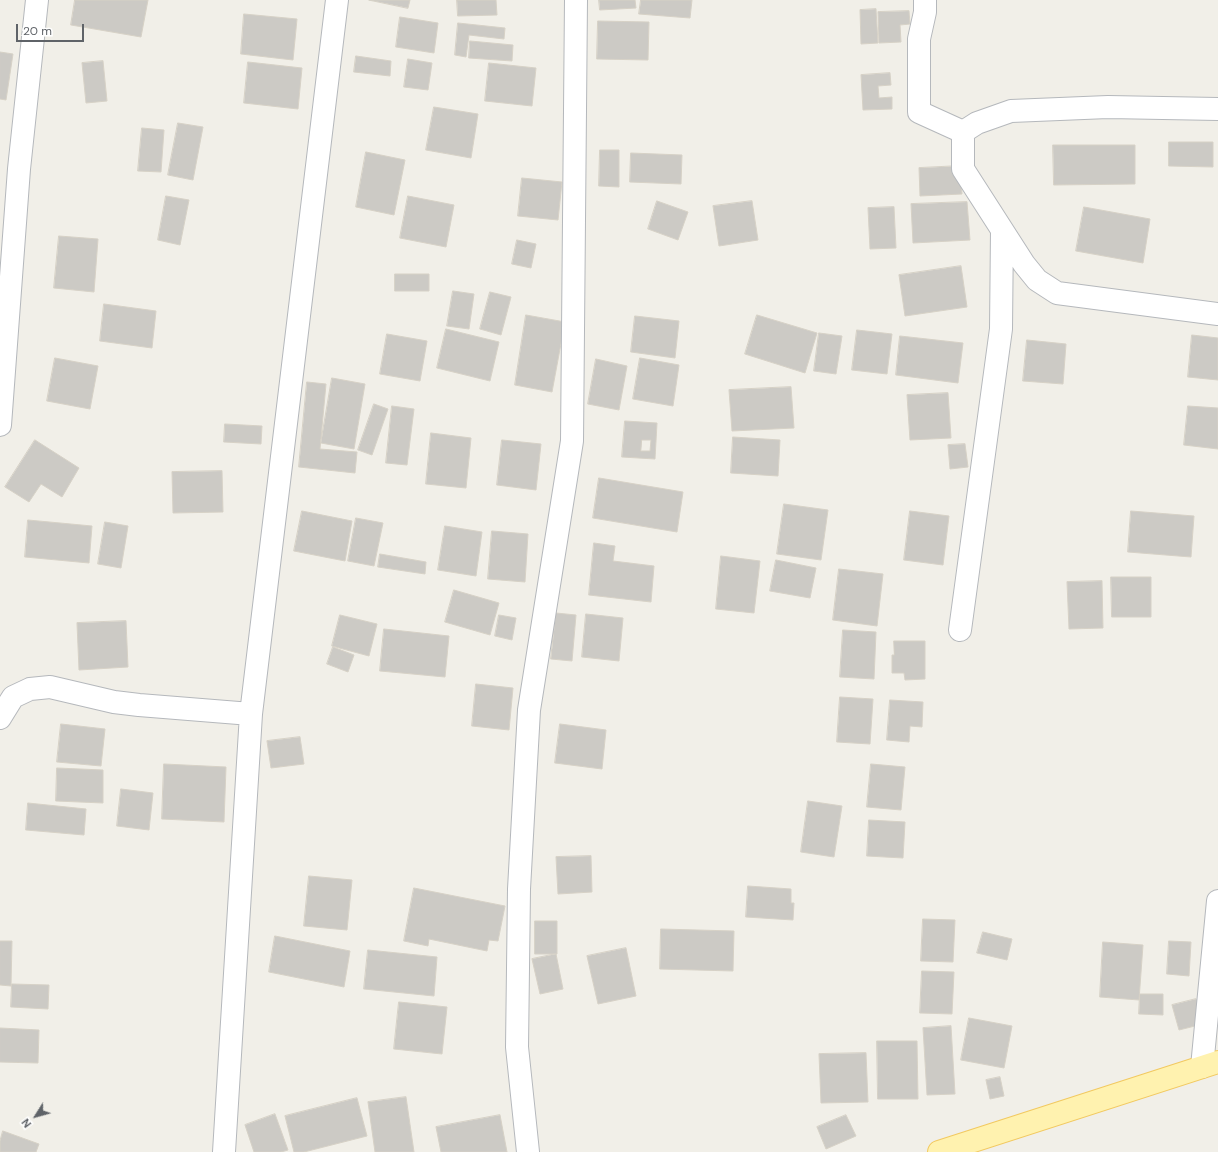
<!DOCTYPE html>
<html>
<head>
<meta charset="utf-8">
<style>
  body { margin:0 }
  #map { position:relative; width:1218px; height:1152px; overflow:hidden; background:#f1efe8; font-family:"DM Sans",sans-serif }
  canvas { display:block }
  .north { position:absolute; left:16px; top:1096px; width:40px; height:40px; -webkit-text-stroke:3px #fff; paint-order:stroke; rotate:233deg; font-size:11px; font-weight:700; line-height:16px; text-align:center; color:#5f6368 }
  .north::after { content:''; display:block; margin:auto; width:14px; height:18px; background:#5f6368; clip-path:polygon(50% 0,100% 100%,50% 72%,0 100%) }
  .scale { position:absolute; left:16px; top:24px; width:68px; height:18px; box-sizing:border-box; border:2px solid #5f6368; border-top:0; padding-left:5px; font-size:12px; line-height:14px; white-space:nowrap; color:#5f6368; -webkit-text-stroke:3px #fff; paint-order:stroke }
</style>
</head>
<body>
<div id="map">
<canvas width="1218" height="1152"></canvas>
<div class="north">N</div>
<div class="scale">20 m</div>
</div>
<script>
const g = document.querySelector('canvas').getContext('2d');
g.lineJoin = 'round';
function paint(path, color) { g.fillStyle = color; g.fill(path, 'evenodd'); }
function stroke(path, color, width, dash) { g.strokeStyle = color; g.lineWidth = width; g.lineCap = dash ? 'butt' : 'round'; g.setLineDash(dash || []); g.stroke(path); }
const building = new Path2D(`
  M75 0H148L141 37 71 25Z
  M369 0H410L408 8Z
  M457 0H496L497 15 458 16Z
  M599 0H635L636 8 600 10Z
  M641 0H692L690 18 639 14Z
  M876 9 878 43 861 44 860 10Z
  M909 11 910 24 900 25 901 42 879 43 878 12Z
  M244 14 297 19 293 60 241 54Z
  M400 17 438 23 434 53 396 47Z
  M598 21 649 22 648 60 597 59Z
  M458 23 505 28 504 39 469 35 466 57 455 55Z
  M470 41 513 45 512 61 469 58Z
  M0 52 13 54 6 100 0 99Z
  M356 56 391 61 390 76 354 72Z
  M408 59 432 63 428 90 404 87Z
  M103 61 107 101 86 103 82 63Z
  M248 62 302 68 298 109 244 103Z
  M489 63 536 68 532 106 485 101Z
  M890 73 891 85 878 86 879 98 892 97V109L863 110 861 75Z
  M434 107 478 114 471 158 426 150Z
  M178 123 203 127 193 180 168 175Z
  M142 128 164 130 161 172 138 171Z
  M1169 142H1213V167L1169 166Z
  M1053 145H1135V184L1054 185Z
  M600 150H619V187L599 186Z
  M366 152 405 160 394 215 356 207Z
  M631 153 682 155 681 184 630 182Z
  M960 166 962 194 920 196 919 168Z
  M522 178 562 182 558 220 518 216Z
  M166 196 189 200 180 245 158 240Z
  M408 196 454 205 446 247 400 238Z
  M657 201 688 212 678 240 648 229Z
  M752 201 758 240 719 246 713 206Z
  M967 202 970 240 913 243 911 204Z
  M894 207 896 248 870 249 868 208Z
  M1084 207 1150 219 1143 263 1076 251Z
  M59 236 98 239 94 292 54 288Z
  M517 240 536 244 531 268 512 264Z
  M961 266 967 307 905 316 899 275Z
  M395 274H429V291H395Z
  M453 291 474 294 469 329 447 326Z
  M490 292 511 297 501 335 480 329Z
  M104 304 156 311 152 348 100 341Z
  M526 315 565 322 552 392 515 385Z
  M757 315 817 333 805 373 745 354Z
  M635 316 679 321 675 358 631 352Z
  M446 329 499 342 490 381 437 368Z
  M857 330 892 334 887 374 852 370Z
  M819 333 842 336 836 374 814 371Z
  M387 334 427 341 420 381 380 374Z
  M1192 335 1218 338V380L1188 377Z
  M900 336 963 343 958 383 896 375Z
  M1027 340 1066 344 1063 384 1023 381Z
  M55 358 98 366 90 409 47 401Z
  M640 358 679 365 673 406 633 399Z
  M596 359 627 366 619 410 588 404Z
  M332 378 365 384 354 449 321 443Z
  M307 382 326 384 320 449 357 452 355 473 299 467Z
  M791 387 794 428 732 431 729 390Z
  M948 393 951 438 910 440 907 395Z
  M374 404 388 409 372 455 358 450Z
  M392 406 414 409 407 465 386 463Z
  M1188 406 1218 408V449L1184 445Z
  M625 421 657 423 655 459 622 457ZM642 440H651L650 451H641Z
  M225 424 262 426 261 444 224 442Z
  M431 433 471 438 466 488 426 484Z
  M733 437 780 440 778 476 731 473Z
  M35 440 79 468 62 497 41 484 29 502 5 487Z
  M502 440 541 444 536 490 497 485Z
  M965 444 968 467 950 469 948 445Z
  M222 471 223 512 173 513 172 472Z
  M599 478 683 492 677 532 593 518Z
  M784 504 828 510 821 560 777 554Z
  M302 511 352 521 345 561 294 551Z
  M910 511 949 516 943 565 904 560Z
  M1131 511 1194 516 1191 557 1128 552Z
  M356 518 383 523 374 566 348 561Z
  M28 520 92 526 89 563 25 557Z
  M105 522 128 526 121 568 98 564Z
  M445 526 482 532 476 576 438 570Z
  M492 531 528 534 525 582 488 579Z
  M594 543 615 546 613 561 654 566 651 602 589 595Z
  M380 554 426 562 425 574 378 567Z
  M721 556 760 561 754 613 716 609Z
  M776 560 816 568 810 598 770 591Z
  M839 569 883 574 877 626 833 620Z
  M1111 577H1151V617H1112Z
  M1102 581 1103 628 1069 629 1067 582Z
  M454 590 499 603 490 635 445 622Z
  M556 613 576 615 572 661 551 659Z
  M586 614 623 618 619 661 582 657Z
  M340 615 377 624 369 656 332 646Z
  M499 615 516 618 512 640 495 636Z
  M126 621 128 667 79 670 77 623Z
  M384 629 449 636 445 677 380 671Z
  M843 630 876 632 874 679 840 677Z
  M894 641H925V679L905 680 904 673H892V655H894Z
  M333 647 354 655 348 672 327 664Z
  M476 684 513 688 509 730 472 726Z
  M840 697 873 699 870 744 837 742Z
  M890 700 923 702 922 727 910 726 909 742 887 740Z
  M61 724 105 729 101 766 57 762Z
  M560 724 606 730 602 769 555 763Z
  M300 737 304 764 271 768 267 741Z
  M164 764 226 767 224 822 162 819Z
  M871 764 905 767 901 810 867 807Z
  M57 768 103 770V803L56 801Z
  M121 789 153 793 149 830 117 826Z
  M808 801 842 806 834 857 801 852Z
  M28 803 86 809 84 835 26 830Z
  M869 820 905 822 903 858 867 856Z
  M591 856 592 892 558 894 556 857Z
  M309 876 352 880 347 930 304 926Z
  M748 886 791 889V903H794L793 920 746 917Z
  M414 888 505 906 498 941 489 940 487 951 429 939 428 946 404 941Z
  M923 919 955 920 953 962 921 961Z
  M535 921H557V954H535Z
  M661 929 734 931 733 971 660 969Z
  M983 932 1012 939 1007 960 977 953Z
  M275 936 350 951 344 987 269 972Z
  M0 941H12L11 986 0 985Z
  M1169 941 1191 942 1189 976 1167 974Z
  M1103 942 1143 945 1139 1000 1100 997Z
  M626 948 636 996 598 1004 587 956Z
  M368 950 437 957 434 996 364 989Z
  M556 954 563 989 540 994 532 959Z
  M922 971 954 972 952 1014 920 1013Z
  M12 984 49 985 48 1009 11 1007Z
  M1140 994H1163V1015L1139 1014Z
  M1196 999 1203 1024 1179 1030 1172 1005Z
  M399 1002 447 1007 442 1054 394 1049Z
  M969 1018 1012 1026 1004 1068 961 1060Z
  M951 1026 955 1094 927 1095 923 1028Z
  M0 1028 39 1030 38 1063 0 1062Z
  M877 1041H917L918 1099H878Z
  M866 1053 868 1102 821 1103 819 1054Z
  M1000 1077 1004 1096 990 1099 986 1080Z
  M406 1097 414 1152H375L368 1102Z
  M357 1098 367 1136 304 1152H294L285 1116Z
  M275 1114 288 1150 281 1152H254L245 1125Z
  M500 1115 507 1152H441L436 1127Z
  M846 1115 856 1136 826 1149 817 1127Z
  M3 1131 39 1144 36 1152H0V1141Z`);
paint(building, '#cccac5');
stroke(building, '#d6d1c6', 1);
const minor = new Path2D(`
  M925 0V12L919 39V112L963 132V169L1024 264 1037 280 1057 293 1218 314
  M963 132 977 123 1011 111 1108 107 1218 109
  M0 425 19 169 37 0
  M960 630 1001 329 1002 230
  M0 718 13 697 30 689 50 687 114 702 139 705 251 714
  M1202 1067 1218 901
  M224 1152 251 714 337 0
  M528 1152 517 1047 519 889 529 710 572 441 576 0`);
const major = new Path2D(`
  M939 1152 1218 1062`);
stroke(minor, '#b5b8bc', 24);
stroke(major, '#f2c960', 24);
stroke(minor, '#fff', 22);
stroke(major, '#fff2af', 22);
</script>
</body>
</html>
